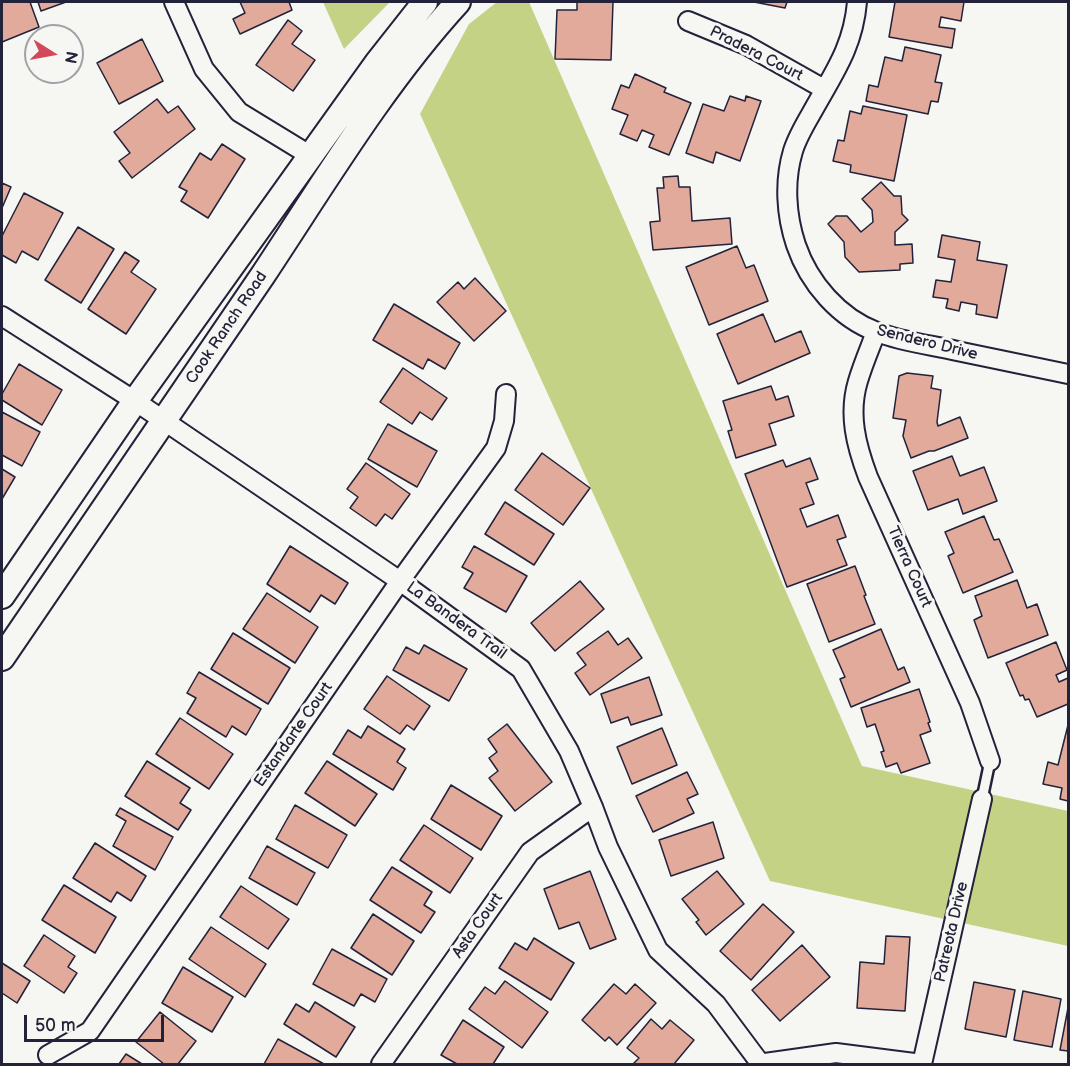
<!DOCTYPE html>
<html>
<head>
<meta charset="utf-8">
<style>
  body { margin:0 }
  #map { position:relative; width:1070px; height:1066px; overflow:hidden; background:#f6f6f2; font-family:"Balsamiq Sans",sans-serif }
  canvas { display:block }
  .frame { position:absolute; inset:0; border:3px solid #22223b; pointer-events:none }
  .north { position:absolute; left:24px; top:24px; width:60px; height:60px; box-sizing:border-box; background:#f6f6f2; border:2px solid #a1a1a9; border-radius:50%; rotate:101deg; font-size:16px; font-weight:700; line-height:24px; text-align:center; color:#22223b }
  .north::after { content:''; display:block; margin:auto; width:21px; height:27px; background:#d1495b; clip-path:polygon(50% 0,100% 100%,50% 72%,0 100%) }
  .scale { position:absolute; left:24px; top:1015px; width:140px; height:27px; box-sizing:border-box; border:3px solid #22223b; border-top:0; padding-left:8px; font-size:18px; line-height:21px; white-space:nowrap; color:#22223b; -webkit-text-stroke:4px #f6f6f2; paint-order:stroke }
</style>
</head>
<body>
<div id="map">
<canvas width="1070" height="1066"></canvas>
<div class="frame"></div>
<div class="north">N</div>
<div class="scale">50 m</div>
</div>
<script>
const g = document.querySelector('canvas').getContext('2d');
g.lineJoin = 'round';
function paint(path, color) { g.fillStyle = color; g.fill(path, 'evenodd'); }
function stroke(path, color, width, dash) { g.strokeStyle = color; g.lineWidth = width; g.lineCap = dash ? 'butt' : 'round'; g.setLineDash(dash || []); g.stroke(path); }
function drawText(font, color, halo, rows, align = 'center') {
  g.font = font + ' "Balsamiq Sans",sans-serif'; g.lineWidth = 6; g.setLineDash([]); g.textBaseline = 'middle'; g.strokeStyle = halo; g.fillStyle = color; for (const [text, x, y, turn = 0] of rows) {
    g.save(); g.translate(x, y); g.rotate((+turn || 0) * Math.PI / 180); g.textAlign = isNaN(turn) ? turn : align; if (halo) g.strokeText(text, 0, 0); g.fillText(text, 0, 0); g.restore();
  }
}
paint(new Path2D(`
  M323 2H390L344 49Z
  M497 2H529L862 766 1068 811V946L770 881 420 114 469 24Z`), '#c4d286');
const building = new Path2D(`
  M2 2H30L39 27 2 42Z
  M38 2H66L41 11Z
  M240 2H289L292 10 240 34 233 19 245 13Z
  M577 2H613L611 60 555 59 557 10H577Z
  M754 2H787L785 8Z
  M895 2H964L961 21 941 17 939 27 955 29 952 48 889 37Z
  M288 20 302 31 292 44 315 60 293 91 256 65Z
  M142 39 163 81 119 104 97 63Z
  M905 47 941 55 935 82 942 83 938 102 931 101 928 114 866 101 869 85 878 87 885 57 902 61Z
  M635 74 666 88 664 92 691 103 669 155 649 147 654 135 642 130 637 141 620 134 628 115 612 109 621 85 629 88Z
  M730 96 745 101 746 96 761 101 740 161 716 152 713 163 686 153 703 104 724 111Z
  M157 99 168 113 178 106 195 129 132 178 119 161 130 153 114 132Z
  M863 106 907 115 894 181 850 172 851 165 833 161 838 140 844 141 850 111 861 114Z
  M222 144 245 159 208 218 181 201 187 191 179 187 200 153 211 160Z
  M678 176 679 187H690L692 221 730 218 732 244 653 250 650 222 660 221 657 188H664L663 177Z
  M881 182 894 196H901L902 214 908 220 895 232V245L912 244 913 263 900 264V270L859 272 845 257 844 242 828 224 836 216H847L861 232 873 222 872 210 862 199Z
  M2 183 11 187 2 208Z
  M24 193 63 213 38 260 22 251 16 263 2 255V236Z
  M78 227 114 249 81 303 45 280Z
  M942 235 980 242 977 260 1007 265 997 318 976 314 977 305 961 302 959 311 946 308 948 299 933 297 936 280 951 282 955 260 938 257Z
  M737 246 746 268 754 265 768 301 709 325 686 267Z
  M125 252 139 261 131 272 156 289 126 334 88 309Z
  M475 278 506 311 474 341 437 302 458 282 464 289Z
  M394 304 460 343 445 369 428 359 423 369 373 340Z
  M763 314 775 342 801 331 810 353 738 384 717 334Z
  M19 364 62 390 42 425 2 400V394Z
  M403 368 447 398 432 420 420 412 412 424 380 402Z
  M907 373 933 376 931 388 941 390 937 422 938 426 960 417 968 438 934 451H929L911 458 903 436 906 420 893 418 899 376Z
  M771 386 776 400 788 396 794 416 769 424 776 445 736 458 728 431 732 430 723 401Z
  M2 412 40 432 22 466 2 455Z
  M388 424 437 451 417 487 368 459Z
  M542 453 590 488 563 525 515 490Z
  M952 456 960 476 984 467 997 501 963 514 958 499 928 510 913 471Z
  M810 458 818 479 806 483 814 504 800 509 807 527 838 515 846 537 837 540 847 565 787 587 745 474 783 460 786 467Z
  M366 463 410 494 392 519 385 514 376 526 350 508 358 497 347 489Z
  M2 469 15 477 2 499Z
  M505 502 554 534 534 565 485 534Z
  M984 516 994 540 999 539 1013 572 963 593 948 556 954 553 945 532Z
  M290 546 348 583 335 604 321 595 310 612 267 584Z
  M474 546 527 576 506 612 464 588 473 573 462 567Z
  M855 566 866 595 864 596 875 624 829 642 807 584Z
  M1017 580 1027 608 1037 604 1048 635 988 658 974 620 982 616 975 596Z
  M580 581 604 609 555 651 531 623Z
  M267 593 318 627 295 663 243 629Z
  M881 629 898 670 904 667 910 682 851 707 840 679 845 677 833 650Z
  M608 631 618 645 628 638 642 658 590 695 575 673 586 665 577 653Z
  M233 633 290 668 268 704 211 669Z
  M1056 642 1067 670 1056 675 1059 682 1068 678V704L1037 717 1029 699 1025 700 1023 695 1020 696 1006 663Z
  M424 645 467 669 449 701 393 670 406 647 419 654Z
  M199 672 261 709 246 735 232 726 226 737 187 713 196 698 187 693Z
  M387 676 430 706 414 730 407 725 400 734 364 709Z
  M649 677 662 715 631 725 628 717 611 723 601 694Z
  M919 689 930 722 928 723 931 731 920 735 930 763 901 773 897 763 886 767 881 752 884 751 875 724 867 727 861 708Z
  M180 718 233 754 209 789 156 754Z
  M507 724 552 782 515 811 489 778 498 771 489 758 497 752 488 739Z
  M1068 725V801L1060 799 1062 788 1043 784 1048 762 1058 765Z
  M368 726 405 749 397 762 406 768 393 790 333 754 348 730 361 738Z
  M662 728 677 765 632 784 617 747Z
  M147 761 190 788 180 803 191 810 178 830 125 796Z
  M327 761 377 794 355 826 305 793Z
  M687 772 698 794 687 799 694 813 653 832 636 796Z
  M451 785 502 816 481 850 431 819Z
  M295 805 347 835 328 868 276 839Z
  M120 808 173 837 155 870 113 846 126 821 116 815Z
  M713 822 724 858 671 876 659 840Z
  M424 825 473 858 450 893 400 860Z
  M95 843 146 876 131 901 117 892 111 902 73 878Z
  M267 846 315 873 297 905 249 878Z
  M392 867 432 892 424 905 435 912 421 933 370 900Z
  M590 871 616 939 590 949 579 922 559 929 544 889Z
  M717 871 744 904 706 935 696 922 699 920 682 899Z
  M64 885 116 917 95 953 42 920Z
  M241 886 289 919 268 949 220 917Z
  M763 904 794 932 751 980 720 951Z
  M373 914 414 941 392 975 351 948Z
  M211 927 266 964 245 997 189 959Z
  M44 935 75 956 68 967 77 973 64 993 24 966Z
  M886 936 910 937 905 1011 857 1008 860 962 884 964Z
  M534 938 574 963 551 1000 499 968 515 943 527 950Z
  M802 945 830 977 780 1021 752 990Z
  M332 949 387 979 375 1002 361 994 354 1006 313 984Z
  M2 963 30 981 17 1003 2 993Z
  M183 967 233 997 212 1032 162 1003Z
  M505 981 548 1012 522 1048 469 1009 485 987 495 994Z
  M974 982 1015 990 1006 1037 965 1029Z
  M614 984 626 994 635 984 656 1003 617 1045 609 1037 605 1041 582 1020Z
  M1023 991 1061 999 1052 1047 1014 1040Z
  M315 1002 355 1027 336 1057 284 1024 296 1004 309 1012Z
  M1068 1008V1051L1060 1050Z
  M160 1012 196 1041 178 1064H164L136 1042Z
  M651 1019 662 1029 670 1020 694 1040 674 1064H633L639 1058 627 1048Z
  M463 1020 504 1047 493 1064H457L441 1055Z
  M278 1039 324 1064H264Z
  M126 1054 142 1064H119Z`);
paint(building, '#e2aa9b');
stroke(building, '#22223b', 1.5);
const lane = new Path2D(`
  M982 799 990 761`);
const street = new Path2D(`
  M174 2 204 69 239 112 311 156
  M857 2C853 48 833 74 811 114 804 126 797 138 793 151 784 181 786 215 796 245 809 283 839 318 877 332 903 342 931 345 957 351 994 359 1031 366 1068 374
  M688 21 746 45 824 89
  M2 316 135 401 400 581 521 669 569 751 593 807 608 847 658 950 716 1004 760 1063
  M876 332C870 348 863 364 858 381 848 414 856 445 868 477L970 703 990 761
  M48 1055 90 1031 400 581 496 448 504 421 506 394
  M381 1064 530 852 593 807
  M758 1064 836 1053 922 1064
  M922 1064 982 799`);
const secondary = new Path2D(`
  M2 596 135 401 377 63 425 2
  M2 658C89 530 177 403 263 275 324 183 383 84 458 2`);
stroke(lane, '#22223b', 14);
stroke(street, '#22223b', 22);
stroke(secondary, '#22223b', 28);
stroke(lane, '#f6f6f2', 9);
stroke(street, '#f6f6f2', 18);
stroke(secondary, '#f6f6f2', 24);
drawText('16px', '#22223b', '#f6f6f2', [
  ["Pradera Court",756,54,27],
  ["Cook Ranch Road",227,328,-56],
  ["Sendero Drive",927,343,14],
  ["Tierra Court",909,567,66],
  ["La Bandera Trail",456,621,36],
  ["Estandarte Court",294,735,-55],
  ["Asta Court",478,926,-55],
  ["Patreota Drive",952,932,-77]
]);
</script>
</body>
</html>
